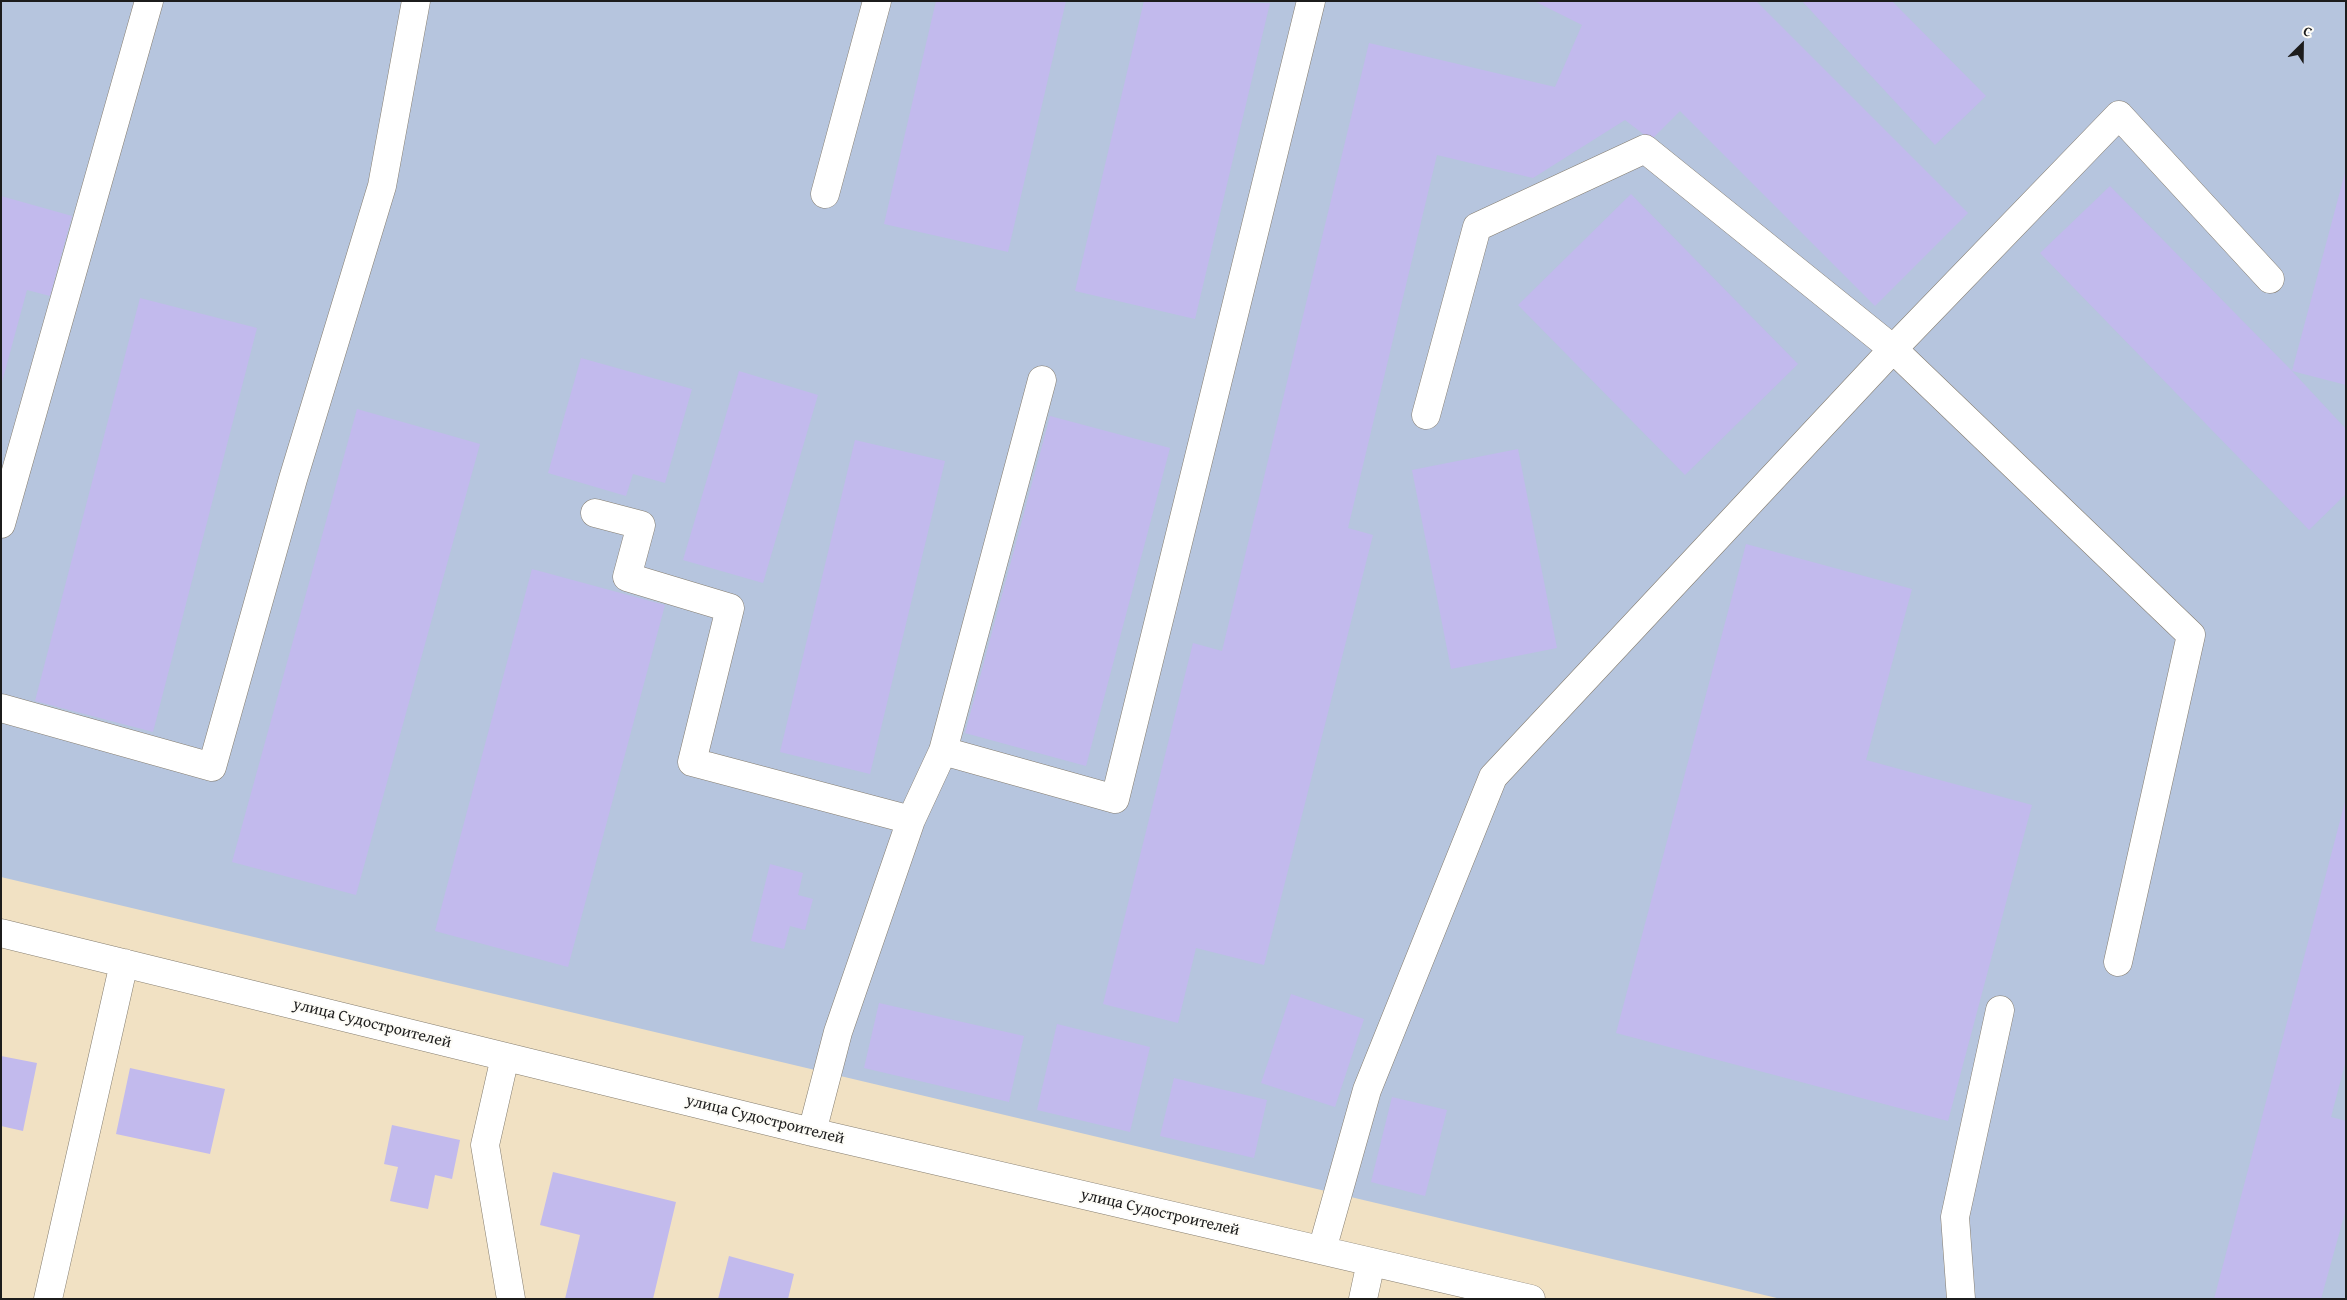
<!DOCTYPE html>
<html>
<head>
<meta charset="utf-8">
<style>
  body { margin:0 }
  #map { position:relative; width:2347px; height:1300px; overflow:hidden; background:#f1e1c3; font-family:"Gentium Book Plus",serif }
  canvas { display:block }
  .frame { position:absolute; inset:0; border:2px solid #1c1c1c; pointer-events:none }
  .north { position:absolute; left:2277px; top:20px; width:50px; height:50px; -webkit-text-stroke:4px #fdfcf7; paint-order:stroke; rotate:23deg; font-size:14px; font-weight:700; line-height:20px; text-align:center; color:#1c1c1c }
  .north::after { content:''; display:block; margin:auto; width:18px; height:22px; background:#1c1c1c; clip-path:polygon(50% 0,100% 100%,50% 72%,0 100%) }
</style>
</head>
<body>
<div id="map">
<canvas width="2347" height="1300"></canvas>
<div class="frame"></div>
<div class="north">С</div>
</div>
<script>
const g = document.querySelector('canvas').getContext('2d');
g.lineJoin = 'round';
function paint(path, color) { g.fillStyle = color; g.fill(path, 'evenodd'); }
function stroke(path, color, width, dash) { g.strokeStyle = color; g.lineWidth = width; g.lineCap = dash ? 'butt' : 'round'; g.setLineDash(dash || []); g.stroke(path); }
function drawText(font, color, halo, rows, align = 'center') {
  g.font = font + ' "Gentium Book Plus",serif'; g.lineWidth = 4; g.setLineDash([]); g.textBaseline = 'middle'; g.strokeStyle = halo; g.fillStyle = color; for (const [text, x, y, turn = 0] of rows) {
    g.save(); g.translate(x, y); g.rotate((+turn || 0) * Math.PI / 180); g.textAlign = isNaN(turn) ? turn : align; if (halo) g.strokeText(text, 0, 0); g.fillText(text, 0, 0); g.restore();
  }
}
paint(new Path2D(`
  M1 1H2346V1299H1781L1 877Z`), '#b6c5de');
paint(new Path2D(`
  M936 1H1066L1008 252 884 224Z
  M1144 1 1270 3 1195 319 1075 291Z
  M1534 1H1756L1968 213 1875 306 1680 111 1651 140 1625 120 1533 178 1437 155 1348 528 1373 535 1264 965 1196 948 1178 1023 1103 1004 1193 643 1222 651 1369 43 1555 87 1582 25Z
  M1802 1H1892L1986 96 1935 145Z
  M2346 169V385L2292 371 2346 429V494L2309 530 2040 253 2110 186 2292 371Z
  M1631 194 1798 364 1685 475 1518 305Z
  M1 196 72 216 50 296 27 290 2 382Z
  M140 298 257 328 153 732 35 701Z
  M581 358 692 389 665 483 633 474 626 496 548 473Z
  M739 371 818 395 763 583 683 560Z
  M357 409 480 444 356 895 232 862Z
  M1050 416 1170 448 1086 766 965 733Z
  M855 440 945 461 870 774 780 752Z
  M1518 449 1557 648 1451 669 1412 470Z
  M1746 544 1912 589 1866 760 2032 805 1948 1121 1616 1033Z
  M532 569 665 605 568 967 435 931Z
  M2345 802 2346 1060 2331 1117 2346 1121V1209L2321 1299H2214Z
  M770 864 803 873 798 895 813 899 805 930 790 926 784 949 751 941Z
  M1291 994 1364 1019 1335 1107 1261 1083Z
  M879 1003 1024 1036 1009 1102 864 1068Z
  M1057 1024 1150 1047 1130 1132 1037 1110Z
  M1 1056 37 1063 23 1131 1 1126Z
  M130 1068 225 1089 210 1154 116 1134Z
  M1174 1078 1267 1100 1254 1158 1160 1136Z
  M1392 1097 1447 1110 1425 1196 1371 1182Z
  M392 1125 460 1140 452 1179 435 1175 428 1209 390 1201 398 1167 384 1164Z
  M553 1172 676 1202 653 1299H565L580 1235 540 1225Z
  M729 1256 794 1274 788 1299H718Z`), '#c2baed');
const minor = new Path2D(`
  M825 194 877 1
  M1426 415 1477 227 1645 149 1893 349 2191 635 2118 962
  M595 513 641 525 627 577 730 608 692 762 911 820
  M1 524 149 1
  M1 708 212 767 293 479 382 186 416 1
  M943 751 1115 799 1311 1
  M1 933 812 1132 1531 1299
  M505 1057 485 1145 511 1299
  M812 1132 838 1032 911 820 943 751 1042 380
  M1322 1250 1367 1090 1493 777 1893 349 2119 115 2270 279
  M48 1299 124 963
  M1363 1299 1371 1262
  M1961 1299 1955 1217 2000 1010`);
stroke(minor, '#867e70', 29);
stroke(minor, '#fff', 28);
drawText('16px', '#1c1c1c', '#fdfcf7', [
  ["улица Судостроителей",372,1024,14],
  ["улица Судостроителей",765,1120,14],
  ["улица Судостроителей",1160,1213,13]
]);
</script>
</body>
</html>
